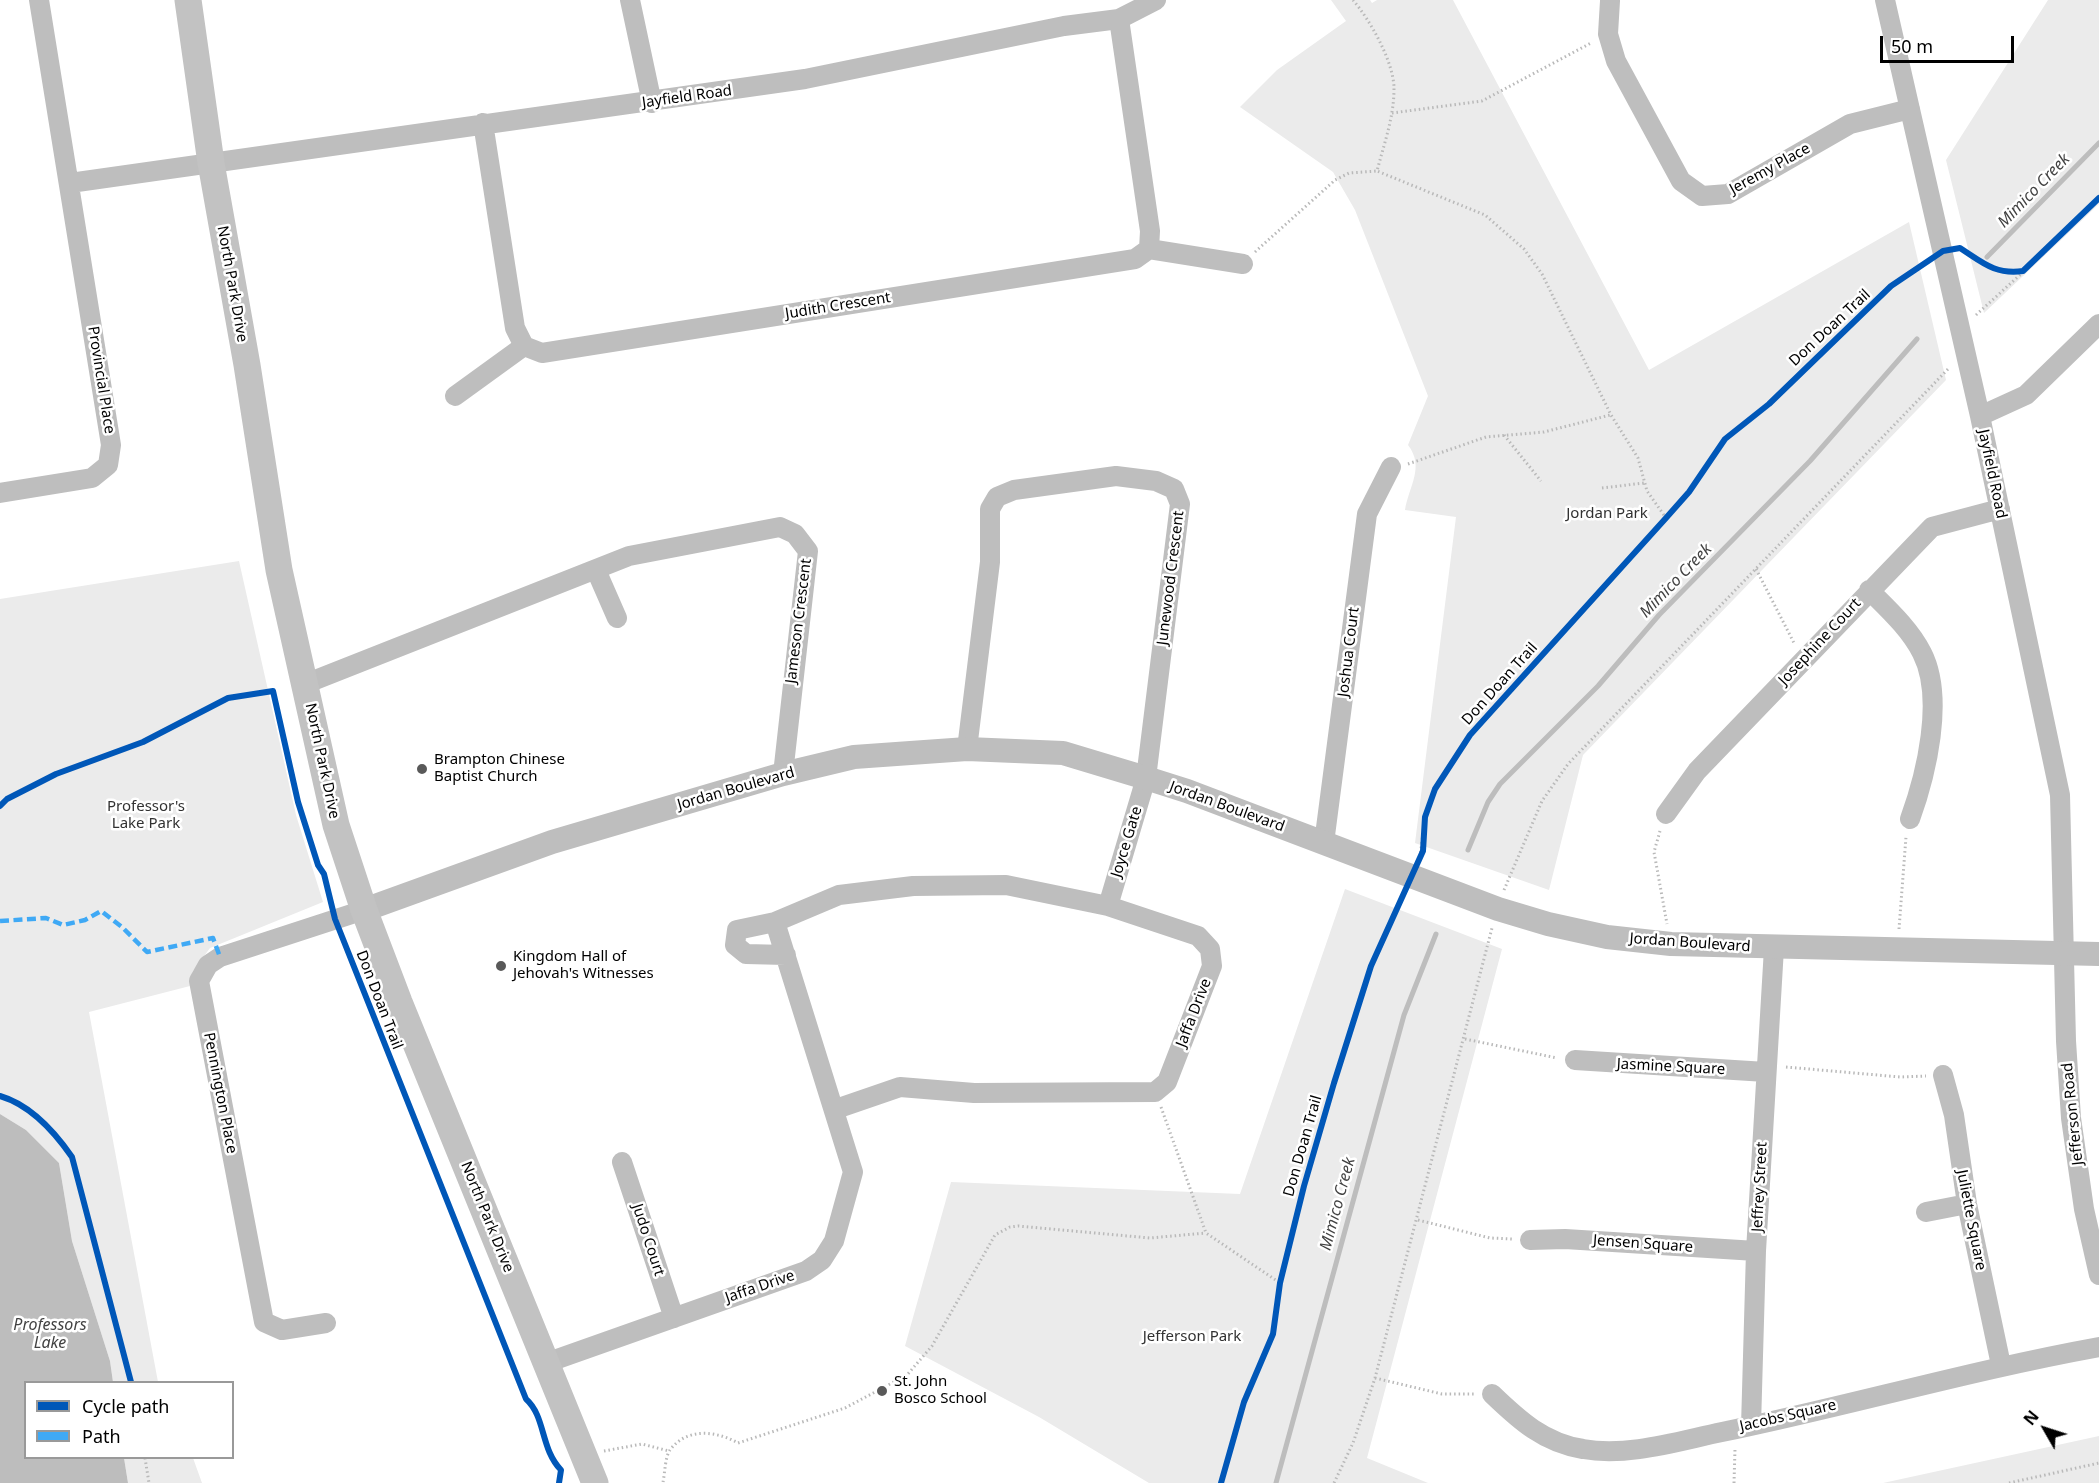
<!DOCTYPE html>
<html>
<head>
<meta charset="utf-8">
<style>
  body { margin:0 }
  #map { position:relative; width:2099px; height:1483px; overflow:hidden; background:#fff; font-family:"Noto Sans",sans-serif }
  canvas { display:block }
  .legend { position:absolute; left:24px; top:1381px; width:210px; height:78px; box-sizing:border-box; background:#fff; border:2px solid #999; margin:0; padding:8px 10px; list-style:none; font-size:18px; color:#000 }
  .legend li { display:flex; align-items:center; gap:12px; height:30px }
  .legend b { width:30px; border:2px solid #999 }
  .north { position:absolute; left:2015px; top:1399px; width:60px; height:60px; -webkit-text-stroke:4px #fff; paint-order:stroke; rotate:309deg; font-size:16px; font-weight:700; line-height:24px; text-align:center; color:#000 }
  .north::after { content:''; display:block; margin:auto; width:21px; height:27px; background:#000; clip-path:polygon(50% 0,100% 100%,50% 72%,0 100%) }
  .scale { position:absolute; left:1880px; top:36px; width:134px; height:27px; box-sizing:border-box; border:3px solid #000; border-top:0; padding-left:8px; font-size:18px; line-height:21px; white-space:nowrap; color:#000; -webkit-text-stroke:4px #fff; paint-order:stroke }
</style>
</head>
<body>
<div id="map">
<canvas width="2099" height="1483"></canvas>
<ul class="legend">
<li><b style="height:8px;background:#0057b8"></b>Cycle path</li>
<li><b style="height:8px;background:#3fa9f5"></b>Path</li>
</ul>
<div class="north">N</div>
<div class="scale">50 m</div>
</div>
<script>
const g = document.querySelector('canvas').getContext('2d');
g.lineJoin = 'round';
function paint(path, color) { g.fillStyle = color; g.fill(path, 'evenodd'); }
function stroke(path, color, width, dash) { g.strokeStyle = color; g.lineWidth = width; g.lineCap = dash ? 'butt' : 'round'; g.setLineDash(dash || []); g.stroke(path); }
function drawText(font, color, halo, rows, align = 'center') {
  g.font = font + ' "Noto Sans",sans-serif'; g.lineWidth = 5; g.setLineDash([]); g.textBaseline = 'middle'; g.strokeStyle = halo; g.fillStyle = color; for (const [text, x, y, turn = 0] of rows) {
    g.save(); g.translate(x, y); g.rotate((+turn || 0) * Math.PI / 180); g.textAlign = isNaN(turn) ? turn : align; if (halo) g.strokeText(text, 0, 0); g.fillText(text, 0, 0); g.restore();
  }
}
paint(new Path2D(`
  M1331 0H1370L1372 3 1377 0H1453L1649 370 1909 222 1946 380 1583 755 1549 890 1415 843 1456 517 1405 510C1409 486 1425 467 1408 445L1428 396 1355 210 1333 172 1240 107 1277 70 1346 21Z
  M2048 0H2099V204L1984 313 1946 160Z
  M239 561 296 815 323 902 210 948 193 971 190 986 89 1012 158 1382H113L110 1361 72 1241 59 1163 26 1130 0 1114V599Z
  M1345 889 1502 949 1367 1458 1428 1483H1149L1039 1417 905 1346 951 1182 1240 1194Z
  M2099 1436V1483H1883Z
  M124 1458H193L202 1483H128Z`), '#ebebeb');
paint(new Path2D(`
  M0 1114 26 1130 59 1163 72 1241 110 1361 113 1382H26V1458H124L128 1483H0Z`), '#bdbdbd');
stroke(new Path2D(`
  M1987 257 2099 143
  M1468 850 1488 802 1500 784 1598 686 1659 615 1810 461 1917 339
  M1276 1483 1404 1015 1436 934`), '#bdbdbd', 5);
stroke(new Path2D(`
  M1353 0C1370 20 1394 62 1394 89 1394 117 1384 144 1377 171L1485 215 1524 249 1542 274 1611 415 1638 458 1647 491 1666 518
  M1392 113 1482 101 1591 43
  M1962 248C1983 263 1995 275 2023 271L2099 198
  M1255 252 1335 180 1349 173 1377 171
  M1976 315 2022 273
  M1504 435 1541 481
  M1408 464 1486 437 1544 432 1610 415
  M1602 488 1644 483
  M1756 569 1795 645
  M0 806 7 799 56 774 143 742 228 698 273 691
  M1660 831 1654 852 1667 924
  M1420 857 1425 817 1435 789 1470 735 1666 518 1689 492 1725 439 1769 404 1891 286 1926 262
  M1504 890 1542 801 1568 764 1949 368
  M1899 929 1906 837
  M1465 1039 1557 1058
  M1786 1067 1900 1077 1926 1076
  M0 1096C31 1105 54 1131 72 1157L131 1382
  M1161 1107 1206 1233 1280 1283
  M1418 1220 1490 1238 1513 1239
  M1375 1378 1442 1394H1474
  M604 1451 642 1444 669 1451
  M145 1458 149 1483
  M663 1482C665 1473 665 1457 670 1450 687 1427 717 1431 738 1443L845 1408 907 1375 932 1346 995 1235 1010 1227 1018 1226 1150 1238 1206 1233
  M1221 1483 1244 1402 1273 1334 1280 1283 1304 1186 1334 1083 1371 966 1404 894
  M1334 1483 1353 1443 1375 1378 1492 928
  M1734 1483 1735 1449
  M2009 1483 2099 1463`), '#b9b9b9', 3, [1.5, 3]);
stroke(new Path2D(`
  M630 0 652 103
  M1885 0 1980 416 2060 795 2066 1041 2071 1118 2084 1209 2099 1275
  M1610 1 1608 34 1616 61 1681 181 1702 196 1728 194 1850 124 1910 109
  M483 123 515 328 524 346 542 353 1135 259 1149 249 1150 231 1119 19
  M70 183 805 79 1064 26 1119 19 1156 0
  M1149 249 1243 264
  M455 396 524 346
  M1980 416 2026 395 2099 324
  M0 493 92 478 108 465 111 445 39 0
  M596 570 617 618
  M1869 590C1888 609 1910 629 1922 653 1945 698 1926 775 1910 819
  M305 684 629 556 780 527 795 534 808 551 783 774
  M967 749 990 562V509L997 497 1014 490 1116 476 1156 481 1174 489 1180 504 1146 778 1108 906
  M1666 814 1697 771 1932 527 2000 509
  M1324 843 1367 514 1391 467
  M775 922 737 930 735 945 746 954 786 955
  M1575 1060 1766 1072
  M1943 1075 1954 1115 1967 1204 2001 1365
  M622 1162 674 1318
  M1926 1212 1967 1204
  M1530 1240 1565 1239 1756 1251
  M326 1323 282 1330 264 1322 199 981 208 965 220 957 364 910
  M546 1363 806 1271 822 1260 834 1241 853 1172 775 922 839 895 913 886 1006 885 1108 906 1198 936 1210 949 1212 966 1167 1082 1155 1092 974 1093 900 1087 836 1109
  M1492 1394C1519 1420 1544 1443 1583 1449 1628 1457 1678 1441 1722 1432 1848 1406 1972 1370 2099 1347
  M1751 1426 1756 1251 1774 948`), '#bebebe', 20);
stroke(new Path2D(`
  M364 910 552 842 783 774 854 757 967 749 1063 753 1146 778 1187 791 1498 909 1548 924 1607 937 1671 944 2099 954`), '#bebebe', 24);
stroke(new Path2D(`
  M188 0 211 163 247 365 279 570 336 825 364 910 399 1002 595 1483`), '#c2c2c2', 27);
stroke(new Path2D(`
  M0 921 46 918 63 925 85 920 101 911 122 927 147 952 213 938 220 957`), '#3fa9f5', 4.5, [9, 4.5]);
stroke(new Path2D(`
  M0 806 7 799 56 774 143 742 228 698 273 691 298 802 318 865 324 874 335 919 526 1399C546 1417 540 1448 561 1470L559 1483
  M0 1096C31 1105 54 1131 72 1157L131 1382
  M1221 1483 1244 1402 1273 1334 1280 1283 1304 1186 1334 1083 1371 966 1423 851 1425 817 1435 789 1470 735 1666 518 1689 492 1725 439 1769 404 1891 286 1943 251 1960 248C1982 262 1995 275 2023 271L2099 198`), '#0057b8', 6);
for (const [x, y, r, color] of [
  [422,769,6,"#595959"],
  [501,966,6,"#595959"],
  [882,1391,6,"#595959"]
]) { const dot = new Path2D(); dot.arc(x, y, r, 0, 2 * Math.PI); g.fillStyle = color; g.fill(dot); stroke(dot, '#fff', 2); }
drawText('15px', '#000', '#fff', [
  ["Jayfield Road",687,97,-8],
  ["Jeremy Place",1770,169,-29],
  ["North Park Drive",232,284,80],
  ["Judith Crescent",838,306,-9],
  ["Don Doan Trail",1830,328,-43],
  ["Provincial Place",101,380,81],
  ["Jayfield Road",1992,474,78],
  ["Junewood Crescent",1171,578,-83],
  ["Jameson Crescent",799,621,-83],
  ["Josephine Court",1820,642,-47],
  ["Joshua Court",1349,652,-83],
  ["Don Doan Trail",1500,684,-48],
  ["North Park Drive",322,761,78],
  ["Jordan Boulevard",736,789,-16],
  ["Jordan Boulevard",1227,807,20],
  ["Joyce Gate",1127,842,-73],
  ["Jordan Boulevard",1690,943,4],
  ["Don Doan Trail",379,1000,69],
  ["Jaffa Drive",1194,1013,-69],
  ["Jasmine Square",1671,1067,3],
  ["Pennington Place",220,1093,79],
  ["Jefferson Road",2073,1114,-96],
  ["Don Doan Trail",1303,1146,-74],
  ["Jeffrey Street",1760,1187,-87],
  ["North Park Drive",487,1217,68],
  ["Juliette Square",1971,1220,79],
  ["Judo Court",648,1240,72],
  ["Jensen Square",1643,1244,4],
  ["Jaffa Drive",760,1287,-19],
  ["Jacobs Square",1788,1416,-13]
]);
drawText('15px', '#313131', '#fff', [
  ["Jordan Park",1607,514],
  ["Professor's",146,807],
  ["Lake Park",146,824],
  ["Jefferson Park",1192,1337]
]);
drawText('15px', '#000', '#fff', [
  ["Brampton Chinese",434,760],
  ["Baptist Church",434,777],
  ["Kingdom Hall of",513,957],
  ["Jehovah's Witnesses",513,974],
  ["St. John",894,1382],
  ["Bosco School",894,1399]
], 'left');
drawText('italic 16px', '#424242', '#fff', [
  ["Mimico Creek",2034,191,-46],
  ["Mimico Creek",1676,581,-46],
  ["Mimico Creek",1338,1204,-75],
  ["Professors",50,1325],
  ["Lake",50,1343]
]);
</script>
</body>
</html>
